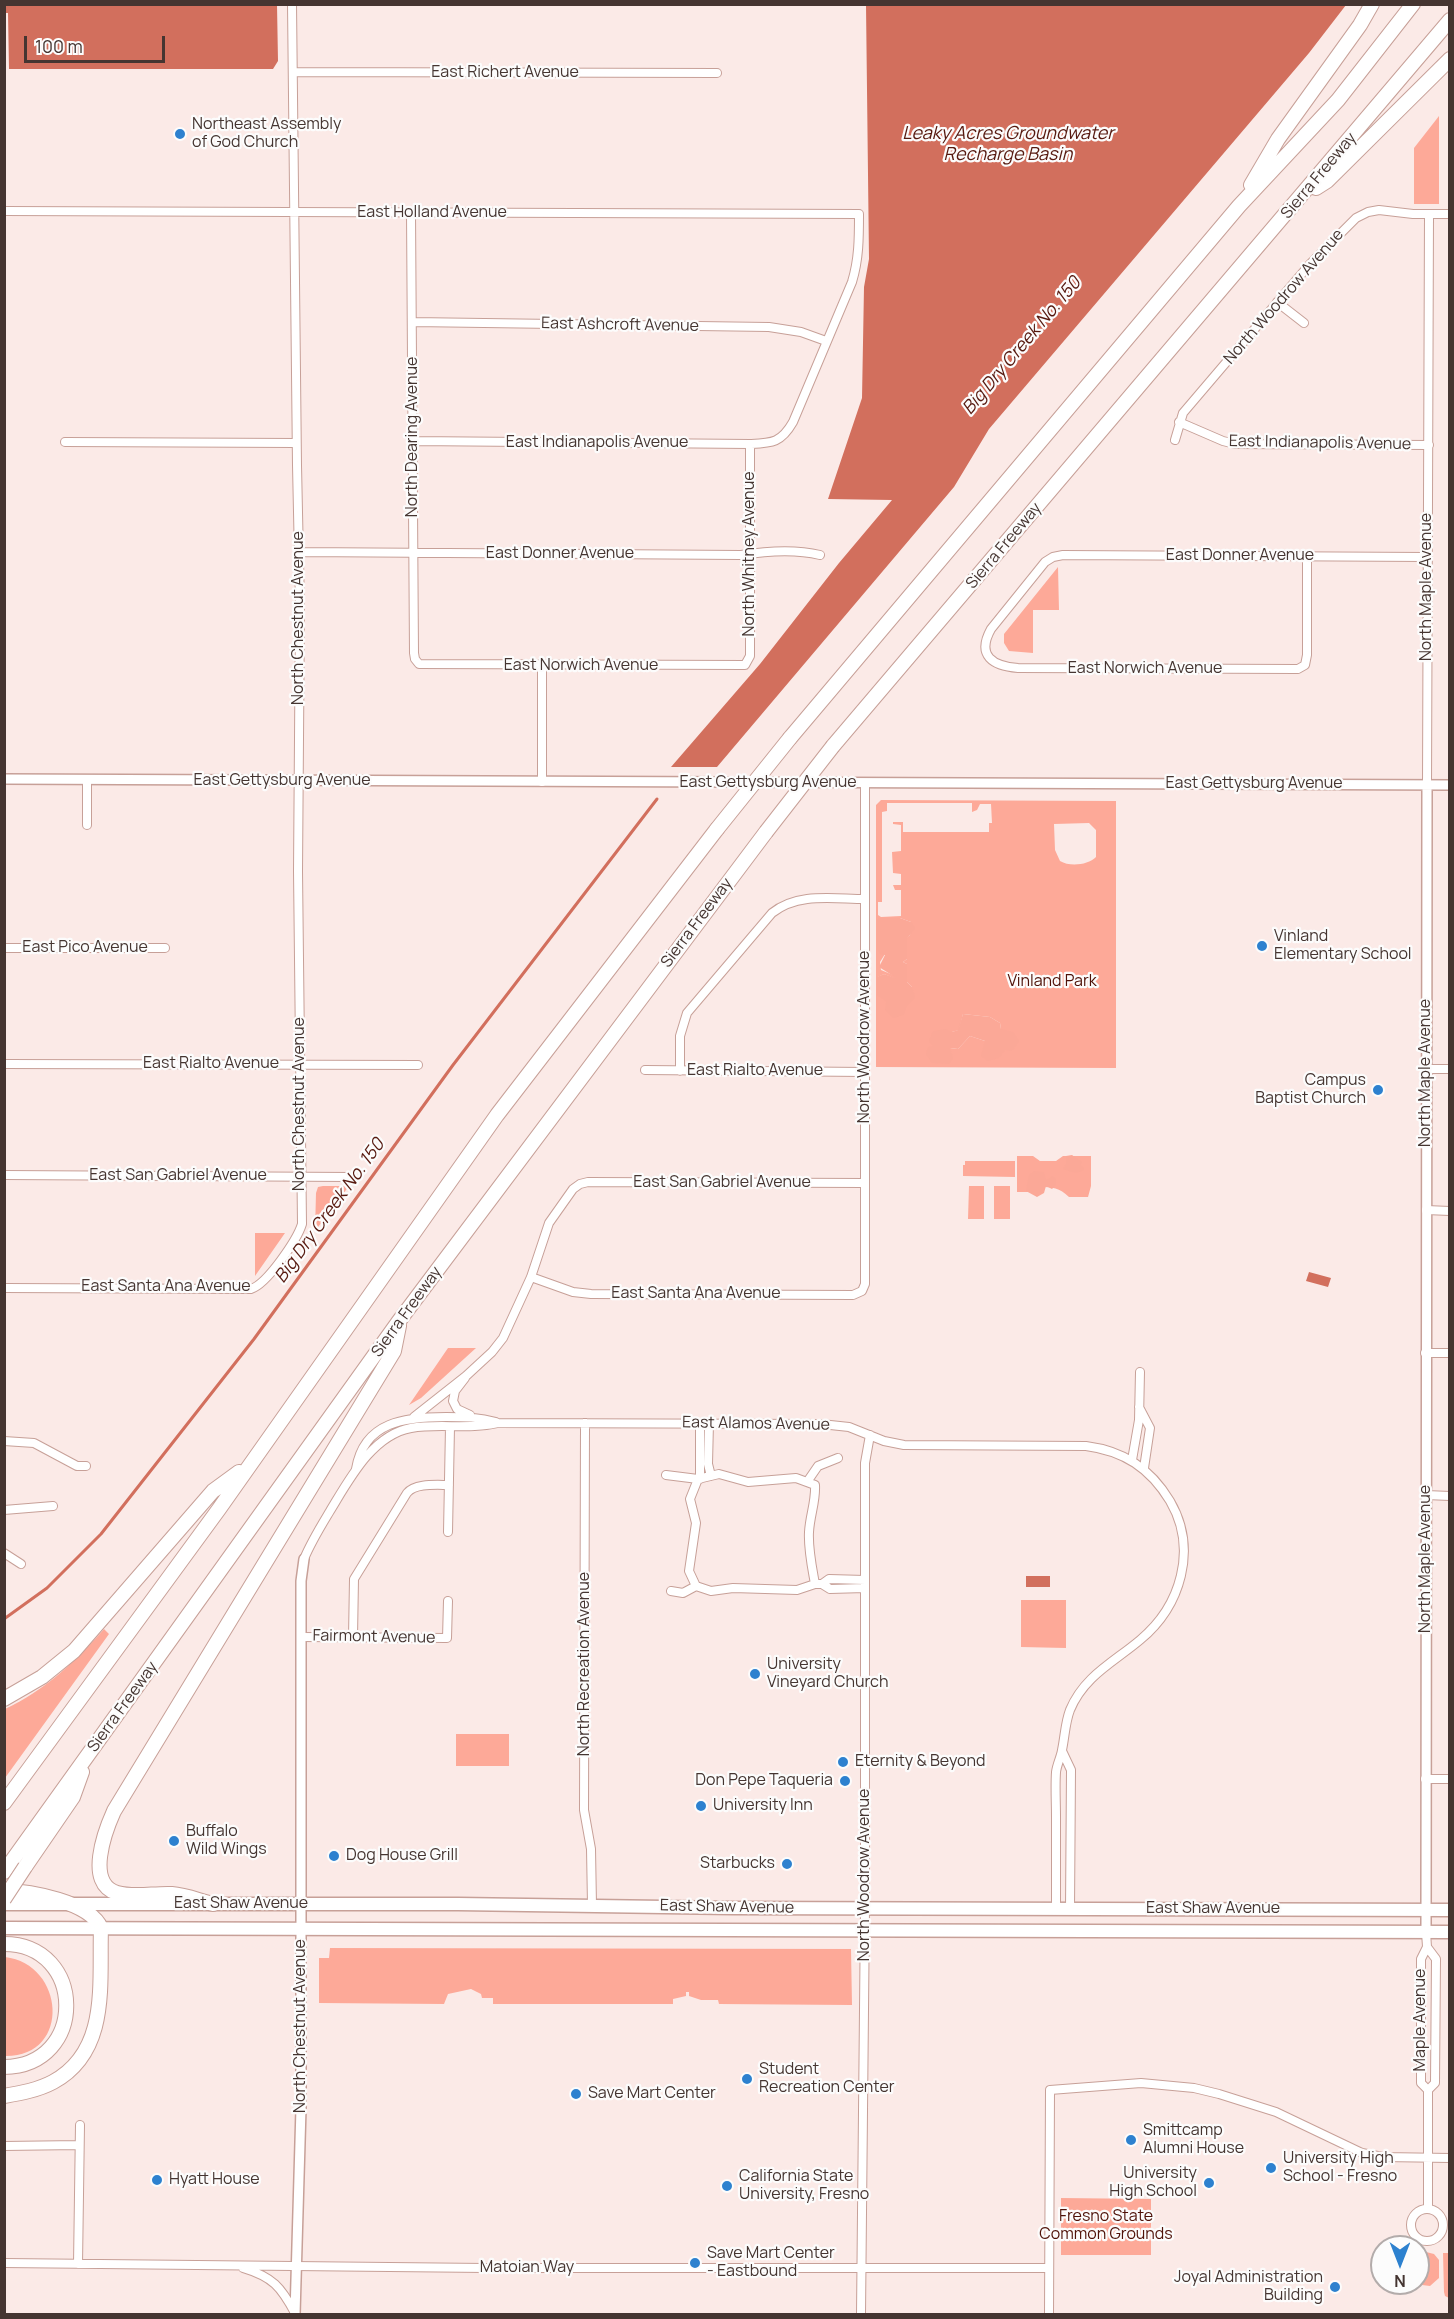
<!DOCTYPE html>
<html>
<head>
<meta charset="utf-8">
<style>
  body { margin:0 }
  #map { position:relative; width:1454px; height:2319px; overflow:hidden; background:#fbeae7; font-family:Manrope,sans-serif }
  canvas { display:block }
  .frame { position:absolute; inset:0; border:6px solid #453531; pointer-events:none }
  .north { position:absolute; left:1370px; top:2235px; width:60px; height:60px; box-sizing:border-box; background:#fcfcfc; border:2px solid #b3acab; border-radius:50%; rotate:180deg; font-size:16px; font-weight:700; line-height:24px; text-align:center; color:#453531 }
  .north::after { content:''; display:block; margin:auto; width:21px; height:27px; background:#2d81cf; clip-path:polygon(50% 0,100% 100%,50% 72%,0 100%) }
  .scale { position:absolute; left:24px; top:36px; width:141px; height:27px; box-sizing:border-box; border:3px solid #453531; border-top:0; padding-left:8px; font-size:18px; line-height:21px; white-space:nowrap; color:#453531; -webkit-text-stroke:4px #fcfcfc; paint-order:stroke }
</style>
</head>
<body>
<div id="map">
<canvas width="1454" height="2319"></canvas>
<div class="frame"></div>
<div class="north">N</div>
<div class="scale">100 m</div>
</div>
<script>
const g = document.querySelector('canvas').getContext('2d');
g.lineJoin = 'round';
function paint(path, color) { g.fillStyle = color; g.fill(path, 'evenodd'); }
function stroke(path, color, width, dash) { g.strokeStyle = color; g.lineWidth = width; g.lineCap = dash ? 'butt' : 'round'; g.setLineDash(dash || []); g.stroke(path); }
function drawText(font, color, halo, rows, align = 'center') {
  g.font = font + ' Manrope,sans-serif'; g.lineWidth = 4.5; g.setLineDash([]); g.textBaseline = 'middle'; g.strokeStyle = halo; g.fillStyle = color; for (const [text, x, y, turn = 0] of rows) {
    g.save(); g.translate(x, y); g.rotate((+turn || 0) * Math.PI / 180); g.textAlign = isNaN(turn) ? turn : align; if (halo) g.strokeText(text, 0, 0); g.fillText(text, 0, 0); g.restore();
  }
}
paint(new Path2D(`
  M1439 116V204H1414V148Z
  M1058 567 1059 610H1033V653L1009 651 1004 643V634Z
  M881 800 1116 801V1068L876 1067V805ZM887 803H972V812L977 810 980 804H991L992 823H989V832H903V822H893V824L901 825V851L892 852 893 873 901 874V885H893L895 890H901V916L881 917 878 915V902H882V812L887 811ZM1089 823 1096 830V857C1088 865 1070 867 1060 861L1055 850 1054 824ZM880 918H900L911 922 910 935 907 938V959L903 962 907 964V982L912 987 877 995 878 977 884 974 898 980V977L881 970 880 962 885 954 879 937ZM963 1014 990 1017 1000 1023 1001 1029 985 1041 970 1036 958 1049 934 1046 952 1032 959 1030Z
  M1017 1156H1033L1040 1161H1056L1063 1156H1091V1186L1088 1197H1069C1058 1186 1049 1187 1034 1187L1033 1192H1017Z
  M965 1161H1015V1177L963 1176V1165H965Z
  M323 1186H349L315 1231 316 1193 318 1187Z
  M969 1186H984V1219H968Z
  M994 1186H1010V1219H994Z
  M255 1233H285L255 1276Z
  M448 1348H476L421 1398 409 1405Z
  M1021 1600H1066V1648L1021 1647Z
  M104 1629 109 1634 5 1778V1709C44 1691 75 1662 104 1629Z
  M456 1734H509V1766H456Z
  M330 1948 851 1949 852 2005 719 2004 718 2000H701L689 1996V1992H686V1996L673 1999V2004H493V1998H482L481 1994 471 1989 448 1994 444 2004 319 2003V1958H329Z
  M5 1957C65 1964 72 2057 5 2056Z
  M1061 2198 1151 2199V2255H1061Z
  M1426 2252 1434 2254 1439 2260V2278L1430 2286 1422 2285 1418 2280V2257Z
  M1443 2253H1449V2298L1445 2296 1444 2292Z`), '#fda998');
paint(new Path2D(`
  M880 918H900L911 922 915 928 907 939V959L903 962 907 964V982L912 987 915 997 907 1006 904 1015 894 1018 885 1010 886 1001 877 995V977L884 974 898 979 879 967 885 955 880 954 877 948V920Z
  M963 1014 990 1017 1000 1023 1001 1029 1013 1032 1019 1041 1012 1051 1005 1050 999 1058 988 1061 981 1056 985 1041 970 1036 958 1049 950 1048 953 1058 949 1064 932 1063 926 1054 928 1047 933 1046 929 1041 933 1031 946 1029 952 1032 958 1030Z
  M1072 1155 1082 1162 1081 1165 1084 1168V1170C1074 1175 1073 1172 1063 1169L1066 1164V1156Z
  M1034 1171 1044 1172 1046 1180 1053 1176 1056 1179V1185L1052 1189 1046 1186 1044 1193 1037 1197 1026 1191 1029 1175Z`), '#fba897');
paint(new Path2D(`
  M5 4 277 5 278 61 273 69H9L8 13H5Z
  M866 5H1346L1309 53 989 429 954 487 717 767H671L760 664 839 563 892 500 828 499 862 398 864 287 869 259Z
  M1309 1272 1331 1278 1328 1287 1306 1281Z
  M1026 1576H1050V1587H1026Z`), '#d26f5d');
stroke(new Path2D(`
  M4 1619 47 1588 101 1534 254 1339 453 1065 657 799`), '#d26f5d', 3);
const minor = new Path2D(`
  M293 72 717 73
  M4 211 859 214C859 238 859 259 852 282L793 422C781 443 772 443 750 444L413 441
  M411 213 414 653 415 659 419 664 745 665 750 656V444
  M1277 302 1304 323
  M413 322 769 327 801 332 826 341
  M1179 422 1223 441 1235 444 1429 445
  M1175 440 1183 413 1310 264 1356 218 1368 212 1379 210 1413 214H1450
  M65 442 296 443
  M300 552 741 555C766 551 796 549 820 555
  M1307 556V655L1305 665 1298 669 1018 668C993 666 976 656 991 629L1045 562 1053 557 1063 555 1427 557
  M542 665V782
  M1427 785 1429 214
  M87 825V780
  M4 948H165
  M4 1064 418 1065
  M1426 1069H1450
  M645 1070 865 1072
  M680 1071V1036L687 1013 772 913C798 892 834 899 865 899
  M4 1175 351 1177
  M1426 1210 1450 1211
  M531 1277 573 1292 591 1294 853 1295 862 1291 865 1284V783
  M4 1288 251 1289C267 1284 297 1240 302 1224L298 871 300 606 297 465 292 4
  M1425 1353H1450
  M465 1378 455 1391 453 1401 457 1409 470 1415
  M1139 1407 1150 1428 1144 1468
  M414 1417 466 1376 492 1352 503 1338 531 1277 549 1223 573 1189 580 1184 588 1182 865 1183
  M585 1423 584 1810 591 1849 592 1905
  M700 1423V1479
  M709 1423 708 1464 711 1476
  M4 1441 34 1443 77 1466H86
  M1132 1460 1139 1420 1140 1372
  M356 1469C364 1421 406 1417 446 1417 464 1417 479 1417 496 1422
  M666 1475 698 1479
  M807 1482 818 1466 838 1458
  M1426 1495 1450 1496
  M4 1510 53 1506
  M448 1532 450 1427
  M4 1553 21 1564
  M304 1559C311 1542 321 1526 330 1511 349 1480 372 1435 411 1428 440 1423 469 1430 498 1423L821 1424 849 1427 884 1441 904 1445 1086 1446C1124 1451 1150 1468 1170 1501 1198 1549 1181 1606 1140 1640 1114 1662 1084 1676 1070 1710 1065 1723 1065 1736 1062 1750 1061 1757 1057 1764 1056 1772 1055 1787 1056 1802 1056 1817 1056 1848 1056 1878 1056 1909
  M865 1580 829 1579 822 1584 830 1589 865 1588
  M815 1584C812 1567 808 1549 809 1532 810 1515 816 1501 815 1485L796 1478 748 1482 719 1474 698 1479 690 1499 696 1523 689 1571 696 1586 711 1591 733 1588 797 1590 815 1584H822
  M671 1591 683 1593 696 1586
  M301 1637 447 1638 448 1601
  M353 1637 354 1579 407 1493C415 1483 436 1485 449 1485
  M1062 1751 1071 1770 1070 1909
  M1425 1779H1450
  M1426 1932 1427 1947 1436 1959 1435 2083 1428 2090V2208
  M1427 1947 1421 1959V2083L1428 2090
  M4 2146 79 2145
  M1411 2225a16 16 0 1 1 32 0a16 16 0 1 1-32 0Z
  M4 2263 486 2268H1049
  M78 2264 80 2125
  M243 2268C273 2277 281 2287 295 2313
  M861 2314 865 1908V1463L870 1435
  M1049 2314 1050 2090 1141 2083 1194 2088 1219 2094 1276 2112 1362 2153 1383 2157 1450 2158`);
const tertiary = new Path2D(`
  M4 779 1450 785
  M1426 1932 1427 785
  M295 2314 301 2108V1581L304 1559`);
const primary = new Path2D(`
  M4 1904H458L733 1908 1450 1910
  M4 1928 1450 1932`);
const motorway = new Path2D(`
  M1251 185 1278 139 1360 25 1372 4
  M1316 188 1327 181 1450 59
  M790 738 1239 206 1338 100 1413 4
  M833 746 1450 20
  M4 1699 42 1677 74 1651 213 1491 239 1472
  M4 1803 219 1509 497 1115 717 829
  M25 1867 73 1797 82 1772
  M4 1872 399 1321 766 832
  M4 1891C30 1891 90 1902 101 1928 99 1983 110 2051 53 2082 38 2090 21 2093 4 2096
  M213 1904C200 1901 186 1895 172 1894 154 1893 135 1898 117 1893 85 1884 105 1831 114 1811L394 1351 399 1326
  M4 1944C86 1944 88 2066 4 2067`);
stroke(minor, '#c7a098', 10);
stroke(tertiary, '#c7a098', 12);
stroke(primary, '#c7a098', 15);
stroke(motorway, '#c7a098', 16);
stroke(minor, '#fff', 8);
stroke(tertiary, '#fff', 9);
stroke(primary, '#fff', 12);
stroke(motorway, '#fff', 14);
const motorwayBridge = new Path2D(`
  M717 829 790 738
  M766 832 833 746
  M4 1899 25 1867`);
stroke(motorwayBridge, '#c7a098', 16, []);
stroke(motorwayBridge, '#fff', 14);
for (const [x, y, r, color] of [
  [180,134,6,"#2d81cf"],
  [1262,946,6,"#2d81cf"],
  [1378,1090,6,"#2d81cf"],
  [755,1674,6,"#2d81cf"],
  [843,1762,6,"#2d81cf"],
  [845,1781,6,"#2d81cf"],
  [701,1806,6,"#2d81cf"],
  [174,1841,6,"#2d81cf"],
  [334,1856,6,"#2d81cf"],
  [787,1864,6,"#2d81cf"],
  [747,2079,6,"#2d81cf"],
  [576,2094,6,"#2d81cf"],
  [1131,2140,6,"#2d81cf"],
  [1271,2168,6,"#2d81cf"],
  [157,2180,6,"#2d81cf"],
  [1209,2183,6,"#2d81cf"],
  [727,2186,6,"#2d81cf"],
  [695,2263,6,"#2d81cf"],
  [1335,2287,6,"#2d81cf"]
]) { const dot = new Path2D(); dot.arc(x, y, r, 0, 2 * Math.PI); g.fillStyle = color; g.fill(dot); stroke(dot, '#fcfcfc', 2); }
drawText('16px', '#453531', '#fcfcfc', [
  ["East Richert Avenue",505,73],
  ["Sierra Freeway",1319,176,-50],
  ["East Holland Avenue",432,213],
  ["North Woodrow Avenue",1284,297,-49],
  ["East Ashcroft Avenue",620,325,1],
  ["North Dearing Avenue",413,437,-90],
  ["East Indianapolis Avenue",597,443],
  ["East Indianapolis Avenue",1320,443,1],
  ["Sierra Freeway",1004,546,-50],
  ["East Donner Avenue",560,554],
  ["North Whitney Avenue",750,554,-90],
  ["East Donner Avenue",1240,556],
  ["North Maple Avenue",1427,587,-90],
  ["North Chestnut Avenue",299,618,-90],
  ["East Norwich Avenue",581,666],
  ["East Norwich Avenue",1145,669],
  ["East Gettysburg Avenue",282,781],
  ["East Gettysburg Avenue",768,783],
  ["East Gettysburg Avenue",1254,784],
  ["Sierra Freeway",697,923,-53],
  ["East Pico Avenue",85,948],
  ["North Woodrow Avenue",865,1037,-90],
  ["East Rialto Avenue",211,1064],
  ["East Rialto Avenue",755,1071],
  ["North Maple Avenue",1426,1073,-90],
  ["North Chestnut Avenue",300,1104,-90],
  ["East San Gabriel Avenue",178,1176],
  ["East San Gabriel Avenue",722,1183],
  ["East Santa Ana Avenue",166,1287],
  ["East Santa Ana Avenue",696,1294],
  ["Sierra Freeway",407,1312,-54],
  ["East Alamos Avenue",756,1424,1],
  ["North Maple Avenue",1426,1559,-90],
  ["Fairmont Avenue",374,1637,1],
  ["North Recreation Avenue",585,1664,-90],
  ["Sierra Freeway",123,1707,-54],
  ["North Woodrow Avenue",865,1875,-90],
  ["East Shaw Avenue",241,1904],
  ["East Shaw Avenue",727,1907,1],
  ["East Shaw Avenue",1213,1909],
  ["Maple Avenue",1421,2020,-90],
  ["North Chestnut Avenue",301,2026,-90],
  ["Matoian Way",527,2268]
]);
drawText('16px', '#453531', '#fcfcfc', [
  ["Northeast Assembly",192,125],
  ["of God Church",192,143],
  ["Vinland",1274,937],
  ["Elementary School",1274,955],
  ["Campus",1366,1081,"right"],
  ["Baptist Church",1366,1099,"right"],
  ["University",767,1665],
  ["Vineyard Church",767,1683],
  ["Eternity & Beyond",855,1762],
  ["Don Pepe Taqueria",833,1781,"right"],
  ["University Inn",713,1806],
  ["Buffalo",186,1832],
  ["Wild Wings",186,1850],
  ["Dog House Grill",346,1856],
  ["Starbucks",775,1864,"right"],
  ["Student",759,2070],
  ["Recreation Center",759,2088],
  ["Save Mart Center",588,2094],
  ["Smittcamp",1143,2131],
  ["Alumni House",1143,2149],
  ["University High",1283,2159],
  ["School - Fresno",1283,2177],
  ["University",1197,2174,"right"],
  ["High School",1197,2192,"right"],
  ["California State",739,2177],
  ["University, Fresno",739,2195],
  ["Hyatt House",169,2180],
  ["Save Mart Center",707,2254],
  ["- Eastbound",707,2272],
  ["Joyal Administration",1323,2278,"right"],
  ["Building",1323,2296,"right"]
], 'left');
drawText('16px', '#501208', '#fcfcfc', [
  ["Vinland Park",1052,982],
  ["Fresno State",1106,2217],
  ["Common Grounds",1106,2235]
]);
drawText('italic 18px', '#57190f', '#fcfcfc', [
  ["Leaky Acres Groundwater",1008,134],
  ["Recharge Basin",1008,155],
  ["Big Dry Creek No. 150",1022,346,-50],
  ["Big Dry Creek No. 150",330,1211,-54]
]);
</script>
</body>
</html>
